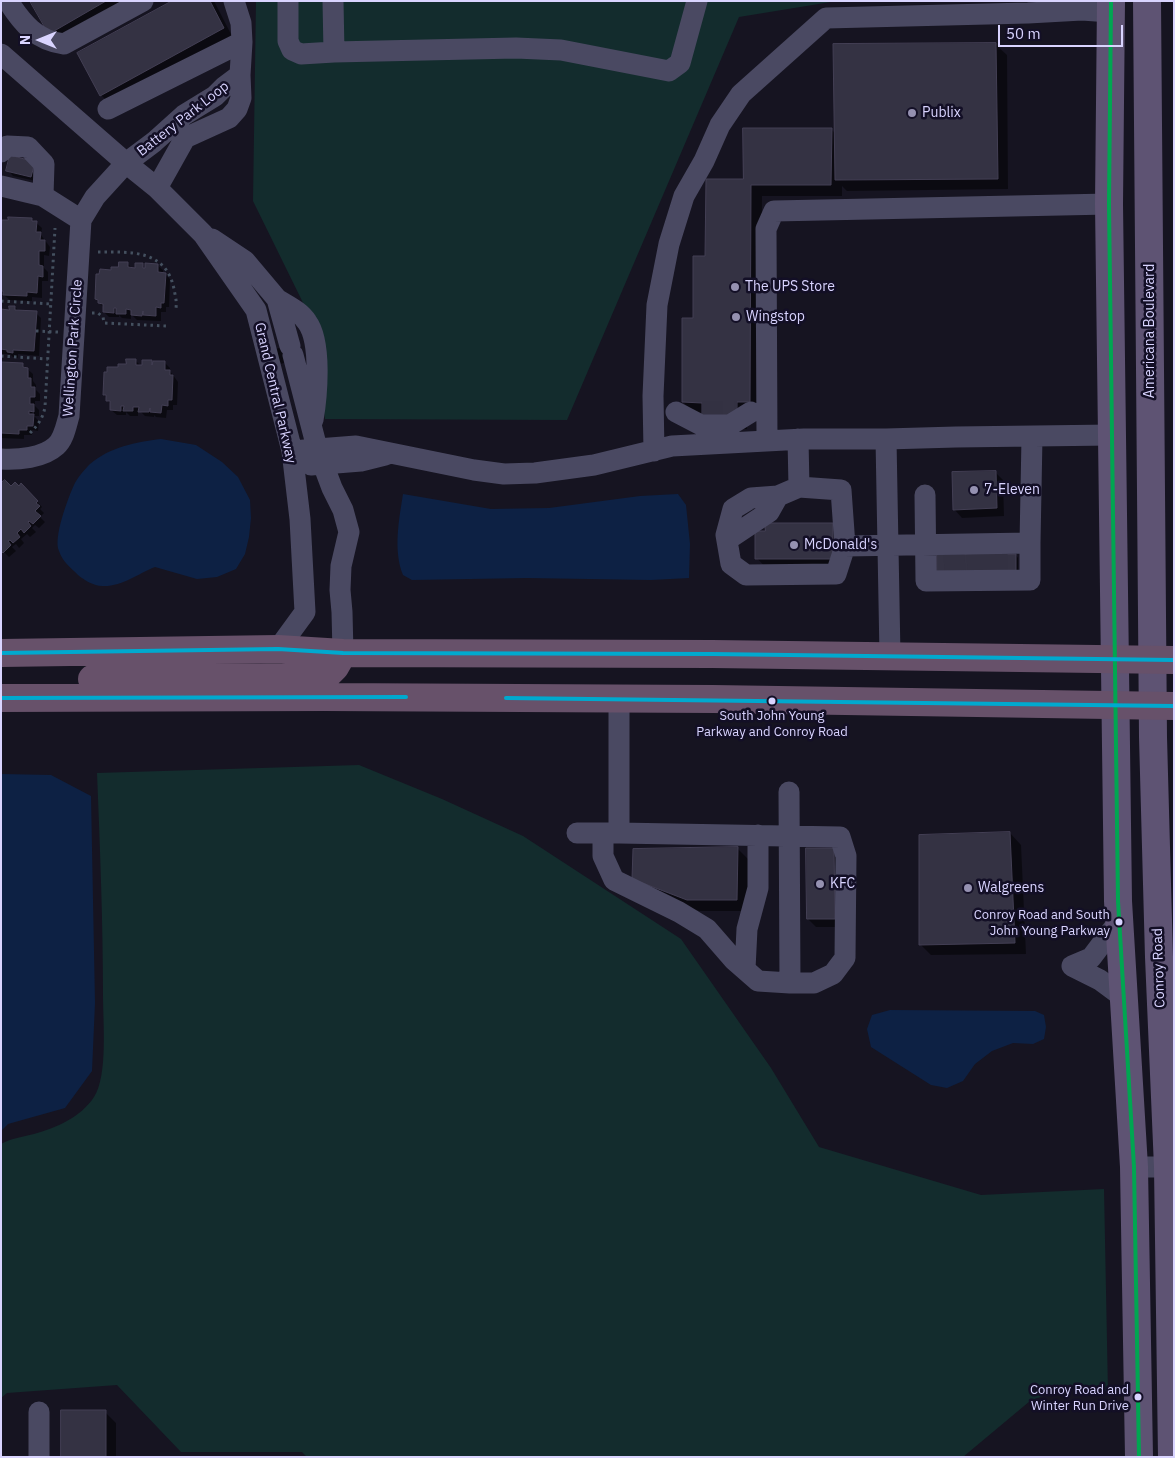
<!DOCTYPE html>
<html>
<head>
<meta charset="utf-8">
<style>
  body { margin:0 }
  #map { position:relative; width:1175px; height:1458px; overflow:hidden; background:#161421; font-family:"IBM Plex Sans",sans-serif }
  canvas { display:block }
  .frame { position:absolute; inset:0; border:2px solid #d9d4ff; pointer-events:none }
  .north { position:absolute; left:15px; top:15px; width:50px; height:50px; -webkit-text-stroke:4px #130f26; paint-order:stroke; rotate:270deg; font-size:14px; font-weight:700; line-height:20px; text-align:center; color:#d9d4ff }
  .north::after { content:''; display:block; margin:auto; width:18px; height:22px; background:#d9d4ff; clip-path:polygon(50% 0,100% 100%,50% 72%,0 100%) }
  .scale { position:absolute; left:998px; top:25px; width:125px; height:22px; box-sizing:border-box; border:2px solid #d9d4ff; border-top:0; padding-left:6px; font-size:15px; line-height:18px; white-space:nowrap; color:#d9d4ff; -webkit-text-stroke:4px #130f26; paint-order:stroke }
</style>
</head>
<body>
<div id="map">
<canvas width="1175" height="1458"></canvas>
<div class="frame"></div>
<div class="north">N</div>
<div class="scale">50 m</div>
</div>
<script>
const g = document.querySelector('canvas').getContext('2d');
g.lineJoin = 'round';
function paint(path, color) { g.fillStyle = color; g.fill(path, 'evenodd'); }
function stroke(path, color, width, dash) { g.strokeStyle = color; g.lineWidth = width; g.lineCap = dash ? 'butt' : 'round'; g.setLineDash(dash || []); g.stroke(path); }
function drawText(font, color, halo, rows, align = 'center') {
  g.font = font + ' "IBM Plex Sans",sans-serif'; g.lineWidth = 5; g.setLineDash([]); g.textBaseline = 'middle'; g.strokeStyle = halo; g.fillStyle = color; for (const [text, x, y, turn = 0] of rows) {
    g.save(); g.translate(x, y); g.rotate((+turn || 0) * Math.PI / 180); g.textAlign = isNaN(turn) ? turn : align; if (halo) g.strokeText(text, 0, 0); g.fillText(text, 0, 0); g.restore();
  }
}
paint(new Path2D(`
  M256 1H837L739 17 567 420 325 419 310 317 253 201Z
  M359 765 442 799 523 836 681 939 771 1068 819 1147 981 1195 1104 1189 1108 1392 1093 1388H1064L1030 1401 963 1457H307L302 1452H181L117 1385 7 1393 1 1398V1144C12 1138 22 1137 34 1134 56 1128 81 1117 94 1097 108 1076 103 1022 103 996 103 922 100 848 97 773Z`), '#132c2d');
paint(new Path2D(`
  M161 439 196 445 222 462 238 477 250 500 251 518 249 537 245 554 236 569 217 577 197 579 155 567C137 574 122 587 102 586 94 586 84 580 78 575 71 568 62 561 59 551 53 538 68 498 74 485 77 478 85 469 90 464 110 447 136 442 161 439Z
  M403 494 491 509 549 508 640 496 678 494 686 505 690 544 689 578 651 580 527 578 412 580 403 575C393 550 399 520 403 494Z
  M1 774 51 775 91 796 95 1003 92 1071 65 1108 8 1124 1 1131Z
  M890 1010 1035 1011 1044 1015 1046 1027 1044 1039 1033 1044 1013 1043 992 1051 975 1064 963 1081 947 1088 931 1085 871 1047 867 1029 872 1015Z`), '#0d2144');
paint(new Path2D(`
  M32 1H137L61 44Z
  M175 1H214L234 40 112 106 101 95Z
  M995 44 1007 55 1008 189 847 191 842 186V196H762L761 413H747V429H714L703 413H694L683 402 694 319 707 257 744 180 831 129 836 134Z
  M34 163 36 181 13 176 8 170Z
  M32 219 42 228 41 235 50 247 49 256 44 255V268L48 272V281H42V298L32 297V301L10 300 1 293V231Z
  M127 263 133 269H136L142 265 146 269 157 265 163 270V274H165L170 279 169 307H166V312H161V321L137 320 131 314V319L122 318 119 315V317H109L104 312V308L96 299 112 271Z
  M15 307 19 311 36 313 41 318 39 356 18 354V358L13 357 10 354H1V311H10Z
  M283 347 302 355 281 364 275 349Z
  M136 361 141 366 152 361 154 363H165L170 368V371L178 382 177 405H173V410H167L166 418 156 417 154 415V417L145 416 140 411H138V416H130L126 412V415H117L111 410V405L104 395 119 369Z
  M1 363 23 365 33 374V381L36 385V390L40 394V401H35V406L39 410V416H34L39 421 38 431 32 430V435H24V439L1 438ZM27 369 29 372 28 384Z
  M995 472 1003 480 1004 516 962 518 954 509Z
  M19 487 26 490 42 507 40 509 44 513 40 517 45 522 39 528 35 525 32 528 36 532 30 537 27 534 21 539 24 543 19 548 16 544 12 547 16 551 9 557 4 552 1 554V494L11 488Z
  M832 525 841 533V567H765L757 558 766 532Z
  M1016 555 1018 558V574H940Z
  M1010 833 1021 845 1026 954 931 955 920 944Z
  M737 848 748 859V911H699L644 890 633 879Z
  M833 849 842 857V927H816L808 919Z
  M105 1412 116 1423V1457H62Z`), '#0007');
const building = new Path2D(`
  M30 1H106L49 34Z
  M172 1H210L224 28 100 96 77 53Z
  M996 43 998 179 835 180 833 44Z
  M743 128H832L831 185H751L750 402H737V418H702V403L682 402V318H693V256H705L706 179H743Z
  M10 155 35 162 31 177 6 171Z
  M8 217 32 218V221H37L36 232H41L40 240H45V251H39V265L43 266V277L38 276 37 293 27 292V296L3 295V291H1V230L2 220H8Z
  M119 262H128V267L135 268V263H143V268H145V263L158 264V272L166 273 164 303H161V308L156 307V316L143 315V311L142 316 131 315V310L126 309V314H116V308H114V313L103 312V304L98 303V300L95 299 96 274H99L100 269 111 270V267H118Z
  M9 306H15V310L37 311 34 351 13 350V353L7 352V350L1 349V309L9 310Z
  M126 359H136V365H142V360H152V365L153 361H165V370H170V375H173L172 400H168V406L162 405 161 413 150 412V408L149 412H138L139 407H133V411H123L124 406H121V411L110 410V401H106V395H103L104 372H107V367H118V364H126Z
  M1 362 23 363V367L28 368V378H31V387H35V397H30V404H34V412L29 411V414H34L33 426H27V430H19V434L1 433Z
  M996 471 997 508 953 510 952 472Z
  M5 480 11 486 15 482 19 486 21 483 38 501 36 503 40 506 35 511 41 516 33 524 29 521 28 522 31 526 24 533 21 529 17 533 20 537 13 543 10 540 8 541 11 545 3 553 1 551V483Z
  M765 523H833V559H755V531H765Z
  M937 554H1016V572H937Z
  M1010 832 1015 943 919 945V835Z
  M738 847 737 900H687L632 879 633 849Z
  M806 848H834L835 919H807Z
  M61 1410H106V1457H61Z`);
paint(building, '#343243');
stroke(building, '#433f54', 1);
stroke(new Path2D(`
  M702 412H737
  M954 554 955 572
  M977 554 978 572
  M997 572V554`), '#333142', 21, [21, 11]);
stroke(new Path2D(`
  M98 252C130 252 166 249 174 289 175 295 177 301 176 308
  M1 301 51 304
  M92 313H98L103 317 104 323 166 326
  M36 331 58 332
  M1 356 48 359
  M30 433C38 425 43 418 45 407L55 228`), '#44505f', 3, [2.5, 4]);
stroke(new Path2D(`
  M8 1C22 23 37 41 64 44L143 1
  M288 1V41L292 50 301 54 334 52 516 48 561 50 669 71 680 63 697 1
  M333 1 334 52
  M1 54 126 163 157 188 203 234 256 310 292 451 300 519 305 612 278 649
  M108 109 242 42
  M1 152 7 146 28 147 44 164 43 196
  M1 186 43 196 81 220
  M157 188 185 138 229 118 237 109 241 98 240 75 242 42 241 23 234 1
  M212 239 245 261 277 299 290 346
  M277 299C288 306 300 311 307 322 322 342 317 397 313 420
  M293 355 317 448 332 488 343 510 349 532 341 566 340 590 342 612 343 653
  M676 412 701 425H730L751 412
  M798 439 799 487 841 490 845 546 1030 543 1032 437
  M886 439 956 437 1112 435
  M767 441 766 229 774 211 1109 204
  M292 451 356 446 474 470 504 474 535 473 594 465 672 446 804 439H886L890 656
  M654 451 653 396 657 305 669 244 684 196 704 161 720 125 741 94 826 18 1028 13 1082 10 1110 12
  M1 459C18 460 43 458 56 446 64 439 66 426 69 416L81 220 95 197 126 163 154 142 184 115 215 96 224 87 240 75
  M311 465 361 461 385 455
  M799 487 778 496 751 498 733 509 726 535 731 564 746 575 836 574 845 546
  M925 495 926 581 1030 580V543
  M727 540 769 512 778 496
  M619 699V833
  M789 792 790 983
  M577 833H619L840 837 846 856 845 958 833 974 814 983H790L758 981 734 960 707 929 679 912 614 880 603 856V833
  M1119 921 1091 958 1072 966 1100 980 1123 997
  M745 969 747 929 758 888V835
  M1134 1167H1174
  M39 1412V1457`), '#4a4962', 21);
stroke(new Path2D(`
  M1111 1 1109 204 1118 901 1134 1167 1139 1457
  M1147 1 1153 737 1159 957 1168 1167 1172 1457`), '#5e5373', 28);
stroke(new Path2D(`
  M1 653 278 649 343 653 712 654 1174 660
  M92 679 325 677 335 667 343 653
  M1 698 325 697 713 699 1174 706`), '#67516a', 28);
stroke(new Path2D(`
  M1111 1 1109 204 1118 901 1134 1167 1139 1457`), '#00a651', 4);
stroke(new Path2D(`
  M1 653 278 649 343 653 712 654 1174 660
  M1 698 406 697
  M506 698 1174 706`), '#00a9ce', 4);
for (const [x, y, r, color] of [
  [912,113,5,"#9591b1"],
  [735,287,5,"#9591b1"],
  [736,317,5,"#9591b1"],
  [974,490,5,"#9591b1"],
  [794,545,5,"#9591b1"],
  [772,701,4.5,"#d9d4ff"],
  [820,884,5,"#9591b1"],
  [968,888,5,"#9591b1"],
  [1119,922,4.5,"#d9d4ff"],
  [1138,1397,4.5,"#d9d4ff"]
]) { const dot = new Path2D(); dot.arc(x, y, r, 0, 2 * Math.PI); g.fillStyle = color; g.fill(dot); stroke(dot, '#130f26', 2); }
drawText('13px', '#d9d4ff', '#130f26', [
  ["South John Young",772,716,"center"],
  ["Parkway and Conroy Road",772,732,"center"],
  ["Conroy Road and South",1110,915],
  ["John Young Parkway",1110,931],
  ["Conroy Road and",1129,1390],
  ["Winter Run Drive",1129,1406]
], 'right');
drawText('14px', '#d9d4ff', '#130f26', [
  ["Publix",922,113],
  ["The UPS Store",745,287],
  ["Wingstop",746,317],
  ["7-Eleven",984,490],
  ["McDonald's",804,545],
  ["KFC",830,884],
  ["Walgreens",978,888]
], 'left');
drawText('14px', '#d9d4ff', '#130f26', [
  ["Battery Park Loop",183,119,-38],
  ["Americana Boulevard",1150,331,-90],
  ["Wellington Park Circle",73,348,-86],
  ["Grand Central Parkway",275,393,77],
  ["Conroy Road",1159,968,-92]
]);
</script>
</body>
</html>
